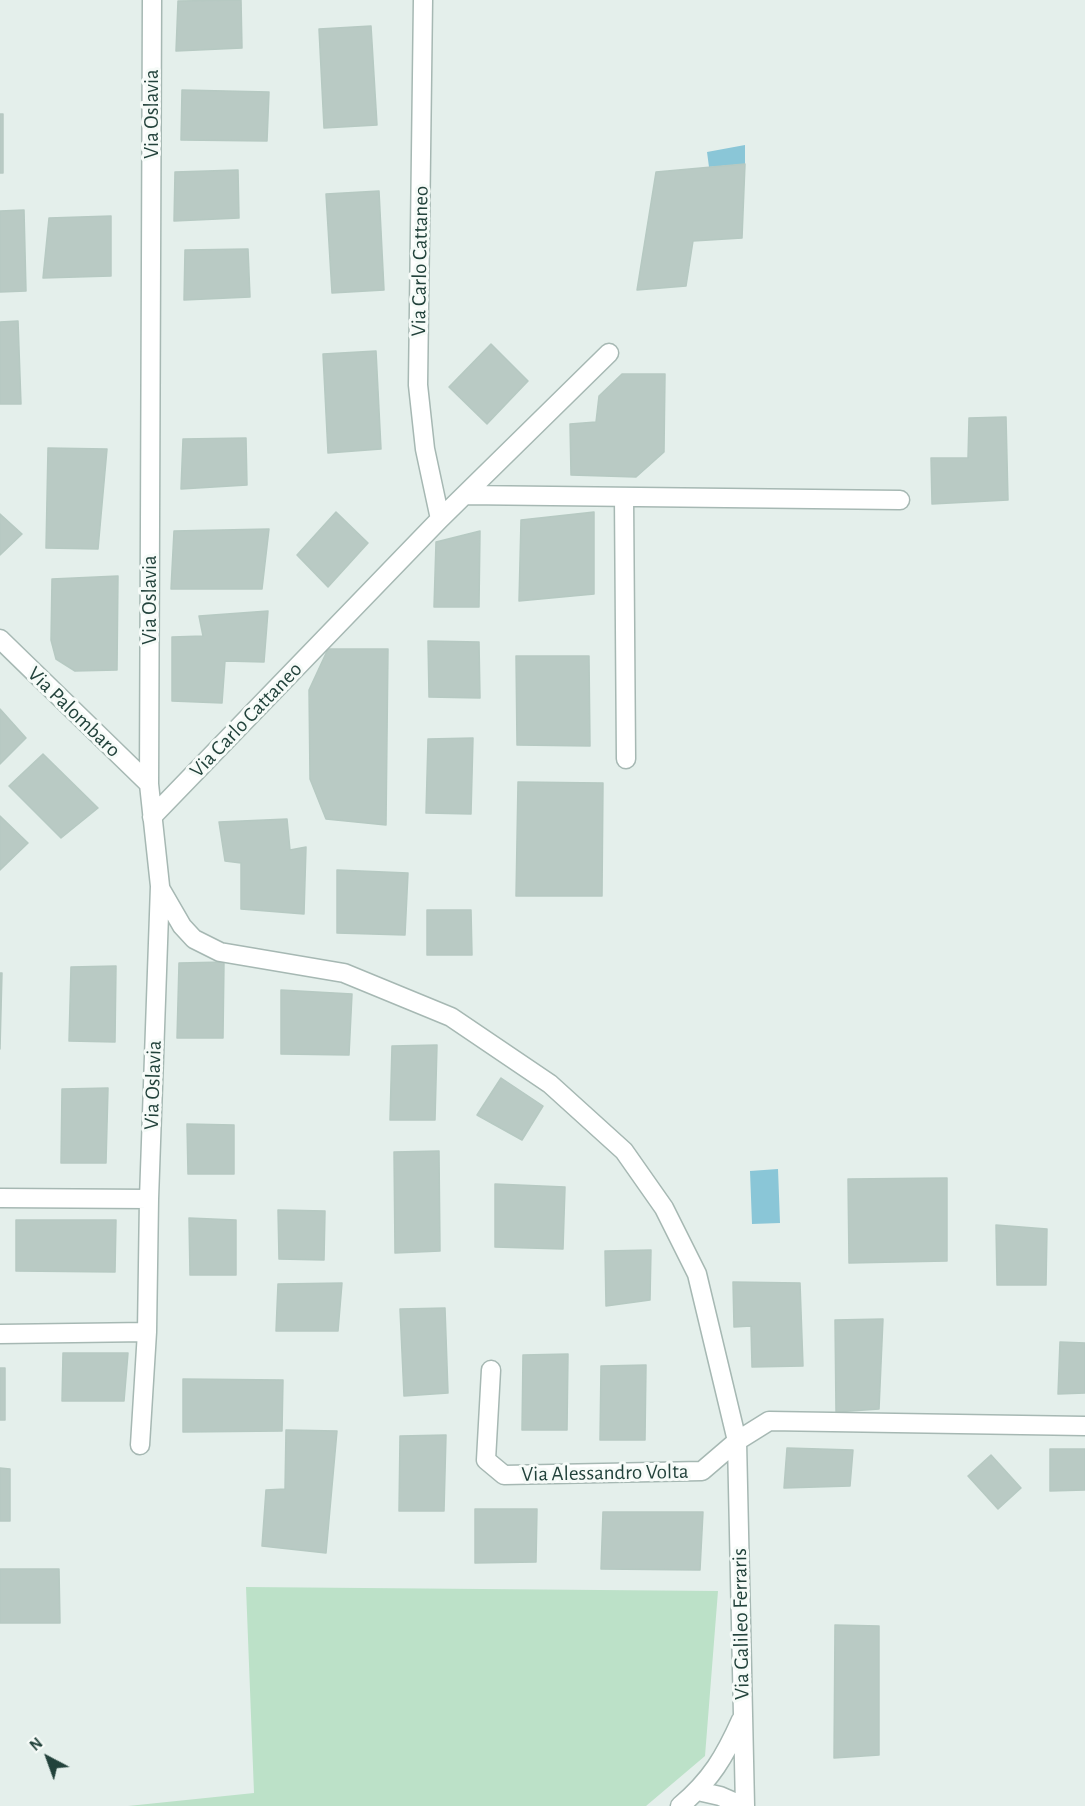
<!DOCTYPE html>
<html>
<head>
<meta charset="utf-8">
<style>
  body { margin:0 }
  #map { position:relative; width:1085px; height:1806px; overflow:hidden; background:#e4efeb; font-family:"Alegreya Sans",sans-serif }
  canvas { display:block }
  .north { position:absolute; left:18px; top:1728px; width:60px; height:60px; -webkit-text-stroke:4px #f6fbf8; paint-order:stroke; rotate:319deg; font-size:16px; font-weight:700; line-height:24px; text-align:center; color:#22423b }
  .north::after { content:''; display:block; margin:auto; width:21px; height:27px; background:#22423b; clip-path:polygon(50% 0,100% 100%,50% 72%,0 100%) }
</style>
</head>
<body>
<div id="map">
<canvas width="1085" height="1806"></canvas>
<div class="north">N</div>
</div>
<script>
const g = document.querySelector('canvas').getContext('2d');
g.lineJoin = 'round';
function paint(path, color) { g.fillStyle = color; g.fill(path, 'evenodd'); }
function stroke(path, color, width, dash) { g.strokeStyle = color; g.lineWidth = width; g.lineCap = dash ? 'butt' : 'round'; g.setLineDash(dash || []); g.stroke(path); }
function drawText(font, color, halo, rows, align = 'center') {
  g.font = font + ' "Alegreya Sans",sans-serif'; g.lineWidth = 6; g.setLineDash([]); g.textBaseline = 'middle'; g.strokeStyle = halo; g.fillStyle = color; for (const [text, x, y, turn = 0] of rows) {
    g.save(); g.translate(x, y); g.rotate((+turn || 0) * Math.PI / 180); g.textAlign = isNaN(turn) ? turn : align; if (halo) g.strokeText(text, 0, 0); g.fillText(text, 0, 0); g.restore();
  }
}
paint(new Path2D(`
  M246 1587 718 1591 705 1756 646 1806H128L254 1793Z`), '#bce1c8');
paint(new Path2D(`
  M745 145V164L709 167 707 152Z
  M778 1169 780 1223 752 1224 750 1171Z`), '#8ac6d7');
const building = new Path2D(`
  M241 0 242 48 176 51 178 1Z
  M371 26 377 125 324 128 319 29Z
  M182 90 269 92 267 141 181 140Z
  M0 114H3V173H0Z
  M745 164 742 238 693 241 686 286 637 290 656 172Z
  M238 170 239 218 174 221 175 172Z
  M379 191 384 290 332 293 326 194Z
  M24 210 26 291 0 292V211Z
  M111 216V276L43 278 49 218Z
  M248 249 250 297 184 300 185 250Z
  M18 321 21 404H0V322Z
  M491 344 528 381 487 424 449 387Z
  M376 351 381 449 328 453 323 354Z
  M622 374H665L664 452 636 477 571 475 570 424 596 422 599 396Z
  M1006 417 1008 500 932 504 931 458H968L969 418Z
  M246 438 247 485 181 489 183 439Z
  M48 448 107 449 98 549 46 548Z
  M336 512 368 543 328 587 297 555Z
  M594 512V594L519 601 521 520Z
  M0 514 22 534 0 555Z
  M269 529 262 589H171L174 531Z
  M480 531 479 607H434L436 542Z
  M118 576 117 670 75 671 56 659 51 640 52 579Z
  M268 611 264 662 225 661 222 703 172 701V637L203 636 199 616Z
  M428 641 479 642 480 698 429 697Z
  M328 649H388L386 825 326 819 310 779 309 690Z
  M516 656H589L590 746 517 745Z
  M0 709 26 738 0 764Z
  M473 738 471 814 426 813 428 739Z
  M43 754 98 808 61 838 9 786Z
  M518 782 603 783 602 896H516Z
  M0 816 28 843 0 870Z
  M287 819 290 850 306 847 304 914 241 909V863L225 861 219 822Z
  M337 870 408 873 405 935 337 933Z
  M427 910H471L472 955H427Z
  M224 962 223 1038H177L179 963Z
  M116 966 115 1042 69 1041 71 967Z
  M0 973H2L0 1049Z
  M281 990 352 994 349 1055 281 1054Z
  M437 1045 435 1120H390L392 1046Z
  M501 1078 543 1106 522 1140 477 1115Z
  M108 1088 106 1163H61L62 1089Z
  M187 1124 234 1125V1174H188Z
  M439 1151 440 1251 395 1253 394 1152Z
  M947 1178V1261L849 1263 848 1179Z
  M495 1184 565 1187 563 1249 495 1247Z
  M278 1210 325 1211 324 1260 279 1259Z
  M189 1218 236 1220V1275H190Z
  M16 1220H116L115 1272 16 1271Z
  M996 1225 1047 1229 1046 1285H997Z
  M651 1250 650 1300 606 1306 605 1251Z
  M733 1282 800 1283 803 1366 752 1367 751 1326 734 1327Z
  M342 1283 338 1331H276L278 1284Z
  M445 1308 448 1393 404 1396 400 1309Z
  M883 1319 879 1409 836 1412 835 1320Z
  M1060 1342 1085 1343V1393L1058 1394Z
  M63 1353H128L124 1401H62Z
  M568 1354 567 1430H522L523 1355Z
  M646 1365 645 1440H600L601 1366Z
  M0 1368H5V1420H0Z
  M183 1379 283 1380 282 1431 183 1432Z
  M286 1430 337 1431 326 1553 262 1546 266 1490 285 1489Z
  M446 1435 444 1511H399L400 1436Z
  M787 1448 853 1450 850 1486 784 1488Z
  M1050 1449H1085V1490L1050 1491Z
  M991 1455 1021 1488 998 1509 968 1476Z
  M0 1468 10 1469V1521H0Z
  M475 1509H537L536 1562 475 1563Z
  M603 1512H703L700 1570 601 1569Z
  M0 1569H59L60 1623H0Z
  M835 1625 879 1626V1755L834 1758Z`);
paint(building, '#b9cac4');
stroke(building, '#b6c9c2', 1.5);
const minor = new Path2D(`
  M423 0 418 385 425 449 440 519
  M465 495 900 500
  M624 497 626 759
  M0 639 149 784
  M152 817 440 519 609 353
  M160 888 182 926 194 939 220 952 344 973 451 1017 550 1084 624 1151 664 1208 697 1274 737 1441 745 1806
  M0 1198 149 1199
  M0 1334 147 1332
  M491 1370 486 1460 504 1475 702 1471 737 1441 769 1421 1085 1426
  M140 1445 147 1332 149 1199 160 886 149 784 152 0
  M698 1791 720 1796 743 1806
  M680 1806C711 1780 725 1756 741 1720`);
stroke(minor, '#a6b8b3', 21);
stroke(minor, '#fff', 18);
drawText('21px', '#22423b', '#f6fbf8', [
  ["Via Oslavia",152,114,-90],
  ["Via Carlo Cattaneo",420,261,-89],
  ["Via Oslavia",150,600,-90],
  ["Via Palombaro",74,712,44],
  ["Via Carlo Cattaneo",246,720,-46],
  ["Via Oslavia",153,1085,-88],
  ["Via Alessandro Volta",605,1473,-1],
  ["Via Galileo Ferraris",741,1624,-91]
]);
</script>
</body>
</html>
